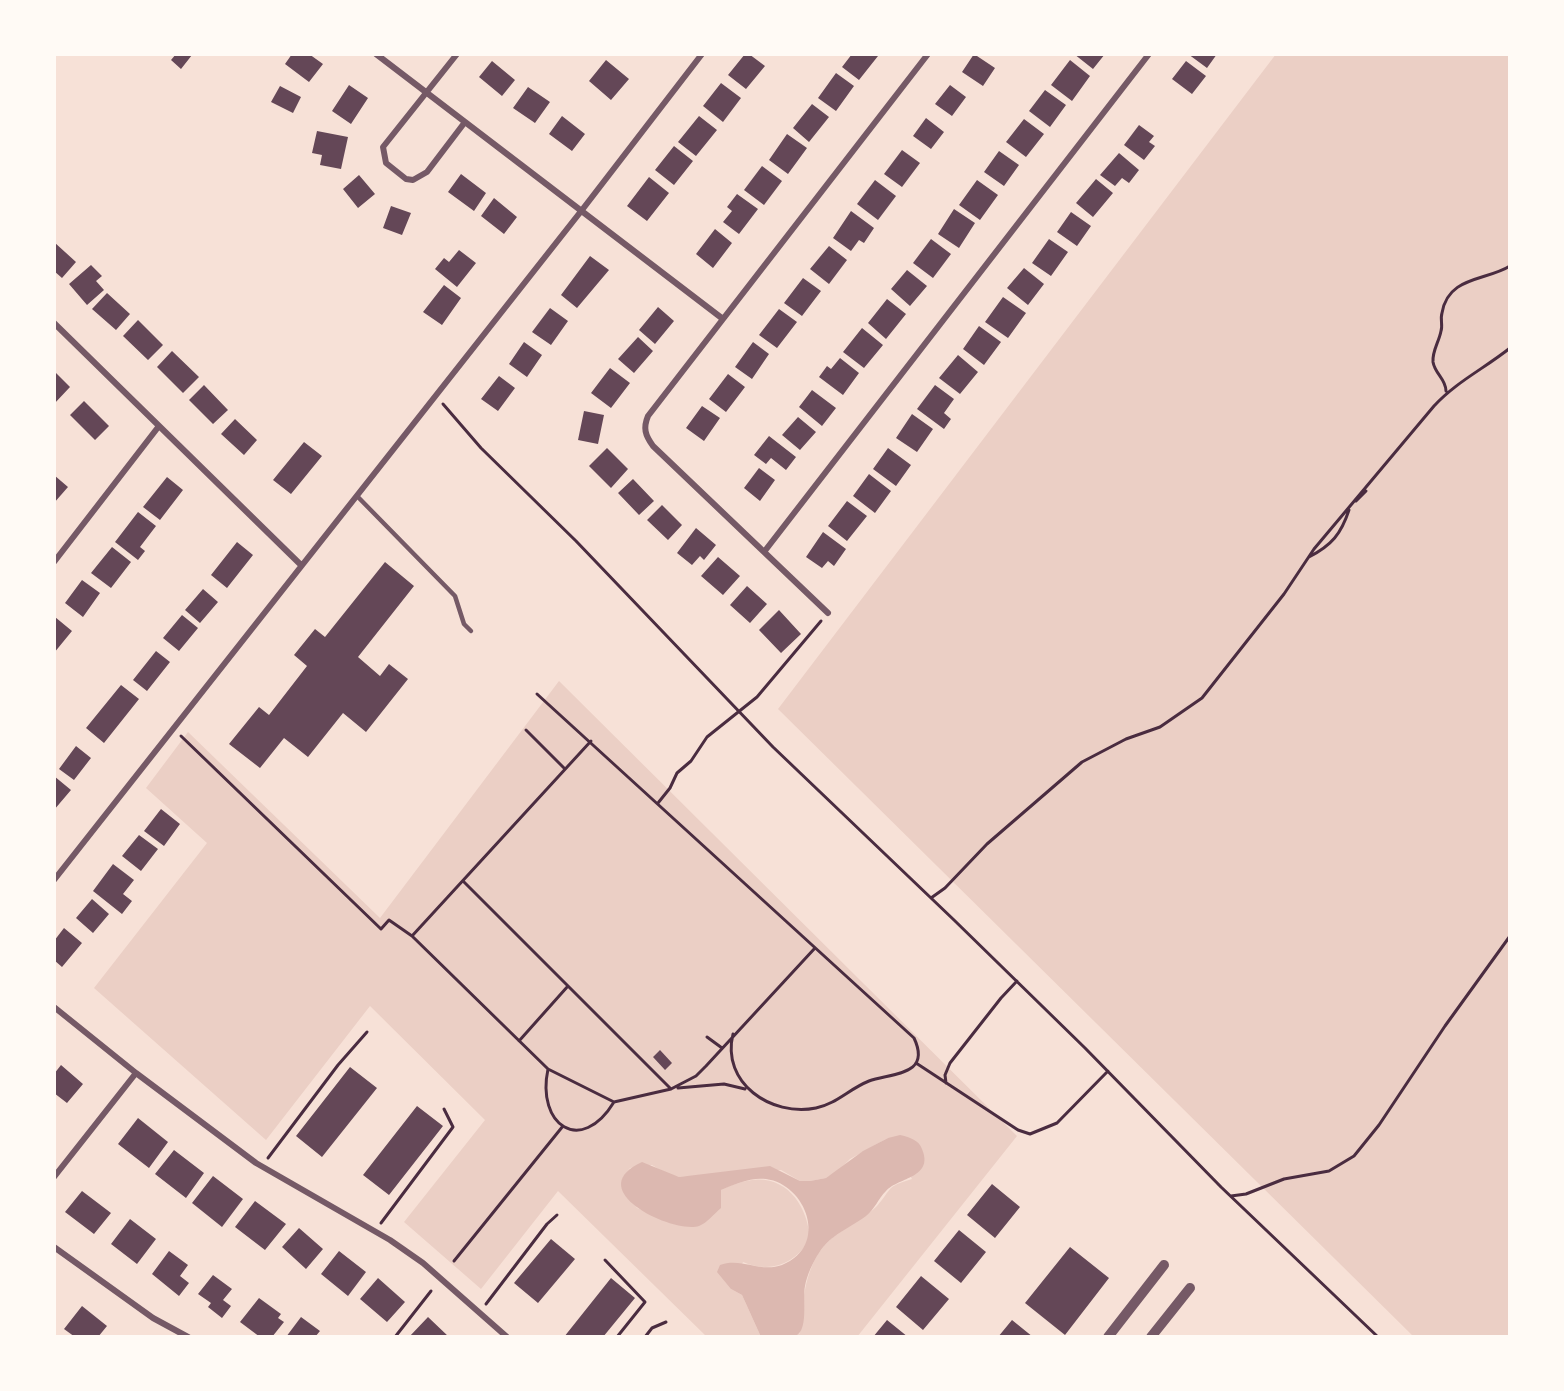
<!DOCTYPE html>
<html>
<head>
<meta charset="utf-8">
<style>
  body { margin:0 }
  #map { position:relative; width:1564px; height:1391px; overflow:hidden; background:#f7e1d7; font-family:Karla,sans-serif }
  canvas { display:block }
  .frame { position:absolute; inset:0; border:56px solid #fffaf5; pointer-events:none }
</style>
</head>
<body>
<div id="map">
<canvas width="1564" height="1391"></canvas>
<div class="frame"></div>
</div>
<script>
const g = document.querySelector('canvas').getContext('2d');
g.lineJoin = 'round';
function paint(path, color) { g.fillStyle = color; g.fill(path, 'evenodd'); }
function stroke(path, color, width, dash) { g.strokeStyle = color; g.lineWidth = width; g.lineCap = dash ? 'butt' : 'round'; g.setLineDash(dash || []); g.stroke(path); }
paint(new Path2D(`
  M1276 54H1510V1337H1414L778 709Z
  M559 681 1017 1136 857 1337H794L800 1333C803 1297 805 1255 839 1233 851 1224 866 1217 877 1206 893 1188 885 1187 912 1179L888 1138 850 1159 838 1171 826 1178 810 1181H800L781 1170 679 1177 668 1175 652 1165 630 1168 623 1177 622 1188 637 1208 683 1226C695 1214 707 1201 720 1191 726 1186 734 1185 742 1182 782 1170 808 1202 810 1240 794 1264 770 1274 743 1262L731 1289 742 1295 761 1337H707L558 1191 481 1289 404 1222 485 1120 370 1006 266 1140 94 988 207 843 146 788 188 732 380 918Z`), '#ebcfc5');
paint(new Path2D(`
  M900 1135C909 1137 919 1140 922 1149 934 1178 899 1177 886 1191 878 1199 875 1209 866 1216 850 1228 830 1235 819 1253 813 1262 807 1275 805 1286 802 1299 810 1333 793 1337 784 1339 771 1337 761 1337L742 1295 731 1289 717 1272 720 1265C741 1257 760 1273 782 1265 830 1246 806 1184 766 1179 751 1177 735 1184 721 1190V1208C715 1213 707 1223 699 1226 673 1234 580 1190 642 1162L679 1177 770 1166 800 1181H810L826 1178 863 1151 888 1138Z`), '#dcb8b0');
paint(new Path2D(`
  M176 54H190L192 55 181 69 171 60Z
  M292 54H309L323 64 309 82 285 64Z
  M745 54H749L765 66 746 89 728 75Z
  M852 54 878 56 859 80 842 67Z
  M974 54 995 68 983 86 962 72Z
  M1074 54H1105L1093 69Z
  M1188 54H1217L1207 68Z
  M606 60 629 79 611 100 589 81Z
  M1070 60 1090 76 1072 101 1051 85Z
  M492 61 515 80 502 96 479 77Z
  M1186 61 1206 76 1192 94 1172 79Z
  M836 73 854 86 836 111 818 98Z
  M721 83 741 98 723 122 703 106Z
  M349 85 368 98 351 124 332 111Z
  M950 85 966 97 952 116 935 104Z
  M280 86 301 97 293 113 271 102Z
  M528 87 550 102 535 123 513 108Z
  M1045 90 1066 105 1050 127 1029 111Z
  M812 104 829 117 809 142 793 128Z
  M562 116 585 134 572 151 549 134Z
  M699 116 717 130 696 156 678 142Z
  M926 118 944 132 931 149 913 136Z
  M1024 119 1044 134 1026 157 1006 142Z
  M1139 125 1154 136 1149 142 1155 146 1144 160 1124 145Z
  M317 131 348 137 341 169 320 165 322 155 312 153Z
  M787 134 807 148 788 174 769 160Z
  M674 146 693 161 674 185 655 170Z
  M902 150 920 163 902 187 884 174Z
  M999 151 1019 165 1004 186 984 172Z
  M1119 153 1139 170 1129 183 1122 178 1115 186 1100 175Z
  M762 166 782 181 764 205 744 190Z
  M461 174 486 193 474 211 448 192Z
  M359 175 375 194 358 208 343 189Z
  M649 177 669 193 647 221 627 206Z
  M1096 179 1113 193 1093 217 1076 203Z
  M875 180 896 196 878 220 857 204Z
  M977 180 998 195 980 220 959 205Z
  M737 194 758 209 739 234 723 222 732 211 727 207Z
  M494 198 517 217 504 234 481 216Z
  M391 206 411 213 402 235 383 228Z
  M954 209 975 223 959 248 938 234Z
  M851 211 874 228 864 243 859 240 851 251 833 238Z
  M1071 212 1091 226 1077 246 1057 232Z
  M715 229 732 243 713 268 696 254Z
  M931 239 951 254 933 278 913 263Z
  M1049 239 1068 252 1051 276 1032 263Z
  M54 242 76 262 62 278 54 271Z
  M829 246 847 260 829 284 810 269Z
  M459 250 476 263 457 287 435 269 444 258 449 262Z
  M590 256 609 270 577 308 561 295Z
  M91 265 102 276 96 281 104 290 87 305 69 284Z
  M1024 268 1044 284 1028 305 1007 288Z
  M907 270 927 286 910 306 891 289Z
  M803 278 821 291 802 316 784 303Z
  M444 285 461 298 442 325 423 312Z
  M107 293 130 314 116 330 92 309Z
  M1003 297 1026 313 1008 338 985 322Z
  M887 299 906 314 886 339 868 323Z
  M658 307 674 321 655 344 639 330Z
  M550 308 568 321 551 345 532 332Z
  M779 309 797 322 777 348 759 335Z
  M138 320 163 345 148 360 123 336Z
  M979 326 1001 342 984 365 963 349Z
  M862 328 883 345 864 368 843 352Z
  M638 337 653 351 634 373 618 359Z
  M524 342 542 355 527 377 509 364Z
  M753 342 769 354 752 379 735 367Z
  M172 351 199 377 183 393 157 367Z
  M958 355 978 372 960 394 939 378Z
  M840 358 859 373 843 395 819 377 827 366 831 369Z
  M610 368 630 383 611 408 591 393Z
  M54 371 70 387 54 404Z
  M728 374 745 387 726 412 709 399Z
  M499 376 515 388 498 411 481 399Z
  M204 385 228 410 213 424 189 400Z
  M935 385 954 399 944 413 951 419 944 429 917 409Z
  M812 390 836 408 822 426 799 407Z
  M84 401 109 426 95 440 70 415Z
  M702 406 720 418 704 441 686 428Z
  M584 411 604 415 598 444 578 440Z
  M912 414 933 429 917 452 896 438Z
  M798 417 816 432 800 450 782 435Z
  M235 419 257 440 244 455 221 434Z
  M769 436 796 457 786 470 771 458 766 464 754 455Z
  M304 442 322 456 291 494 273 480Z
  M607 448 628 469 611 488 589 466Z
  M888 448 911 465 896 486 873 469Z
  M759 468 775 480 760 501 744 488Z
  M869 474 891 491 875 513 853 496Z
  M54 475 68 487 54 503Z
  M167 477 183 490 160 520 143 507Z
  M633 479 654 501 639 515 618 493Z
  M847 501 867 516 847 541 828 526Z
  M662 505 682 525 668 540 647 520Z
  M138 512 156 526 140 547 145 551 138 560 115 542Z
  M696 528 716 545 704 560 700 556 692 565 677 553Z
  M823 532 846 549 834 566 828 561 822 568 806 557Z
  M237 542 253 555 227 588 211 575Z
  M112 547 131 562 111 588 91 573Z
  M718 557 740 576 723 595 701 576Z
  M385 562 414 586 358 657 380 676 389 664 408 679 366 732 343 713 308 757 284 738 260 768 229 744 259 707 269 715 307 666 294 655 315 629 325 637Z
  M82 580 100 593 83 617 65 603Z
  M747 586 767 604 750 623 730 605Z
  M203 589 218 602 200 623 185 610Z
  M779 610 801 634 781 653 759 630Z
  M182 615 198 628 179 651 163 638Z
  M55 617 72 631 54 653V619Z
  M156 651 170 662 147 691 133 680Z
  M121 685 139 699 104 743 86 728Z
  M76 746 91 758 74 780 59 769Z
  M54 776 71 790 54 810Z
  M161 809 180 824 164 846 144 831Z
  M139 835 158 849 141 871 122 856Z
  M113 864 134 880 123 894 132 901 122 914 93 891Z
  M92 899 109 914 93 933 76 918Z
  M64 928 82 943 62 967 54 960V941Z
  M660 1050 672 1063 665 1070 653 1057Z
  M61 1065 83 1084 67 1103 54 1093V1074Z
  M350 1067 377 1088 322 1157 296 1136Z
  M417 1106 443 1126 389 1195 363 1175Z
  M138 1118 168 1142 149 1168 118 1144Z
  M174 1150 204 1173 186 1198 155 1174Z
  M213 1176 243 1199 222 1227 192 1203Z
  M992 1184 1020 1207 995 1238 967 1215Z
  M82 1191 111 1213 94 1234 65 1212Z
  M255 1201 286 1224 265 1250 235 1227Z
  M130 1219 156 1239 137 1264 111 1244Z
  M299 1228 323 1249 306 1269 282 1247Z
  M959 1230 986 1252 961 1283 934 1261Z
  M551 1239 575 1259 538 1303 514 1283Z
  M1070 1247 1109 1278 1065 1335 1025 1303Z
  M169 1251 188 1265 180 1276 189 1283 179 1296 152 1274Z
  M339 1251 366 1272 348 1296 321 1274Z
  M213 1275 232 1289 223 1300 231 1306 222 1318 208 1307 211 1303 198 1294Z
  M921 1276 949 1299 923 1330 896 1307Z
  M378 1278 405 1302 387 1322 360 1299Z
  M611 1278 635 1298 603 1337H564Z
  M259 1298 281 1314 278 1318 284 1322 272 1337H260L240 1322Z
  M82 1306 107 1326 98 1337H75L64 1329Z
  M301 1317 320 1331 315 1337H286Z
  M428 1317 449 1337H409Z
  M887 1320 908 1337H873Z
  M1012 1320 1033 1337H998Z`), '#644757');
stroke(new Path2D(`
  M1446 391C1446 379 1435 374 1433 362 1432 351 1439 342 1441 331 1443 325 1440 319 1442 313 1448 276 1486 281 1510 266
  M443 404 481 448 576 541 773 747 954 920 1085 1048 1221 1187 1378 1337
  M1356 501 1366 491
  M1309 557C1332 545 1341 534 1349 510
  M537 694 914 1038C932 1076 891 1073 869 1081 849 1089 836 1104 816 1108 771 1117 721 1083 733 1034
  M526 730 565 769
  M181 736 381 929 389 920 412 936 548 1069 614 1102C581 1156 536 1125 548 1069
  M658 803 670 788 677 773 691 761 707 737 757 697 821 621
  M463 881 671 1089
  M931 898 945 888 987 844 1082 762 1126 739 1160 727 1202 698 1284 594 1314 549 1434 406C1456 382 1485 368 1510 348
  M412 936 591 741
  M707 1037 722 1048
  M519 1041 568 986
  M916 1063 1018 1130 1030 1134 1057 1123 1108 1071
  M946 1083 945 1075 950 1063 1001 998 1017 981
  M678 1088 724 1084 745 1089
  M671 1089 696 1076 706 1066 815 948
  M614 1102 671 1089
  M268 1158 338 1065 367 1032
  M1231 1196 1246 1194 1284 1179 1329 1171 1354 1156 1379 1125 1445 1026 1510 936
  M381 1223 453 1127 444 1109
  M605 1260 645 1302 617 1337
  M454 1261 563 1126
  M486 1304 547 1224 557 1215
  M395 1337 431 1291
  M645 1337 652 1328 666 1322`), '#4a2c40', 3);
stroke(new Path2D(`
  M357 496 455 596 464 624 471 631`), '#755966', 4.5);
stroke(new Path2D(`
  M376 54 723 319
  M457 54 383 147 386 163 406 179 413 180 427 172 465 122
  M54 323 301 565
  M764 552 1149 54
  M54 562 159 426
  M828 613 653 446C645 435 643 428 648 416L928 54
  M54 880 582 210 702 54
  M54 1007 136 1073 256 1163 390 1240 423 1263 507 1337
  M54 1177 136 1073
  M54 1247 153 1318 188 1337`), '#755966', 6);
stroke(new Path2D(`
  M1108 1337 1164 1265
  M1151 1337 1190 1288`), '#755966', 10);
</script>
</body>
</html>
